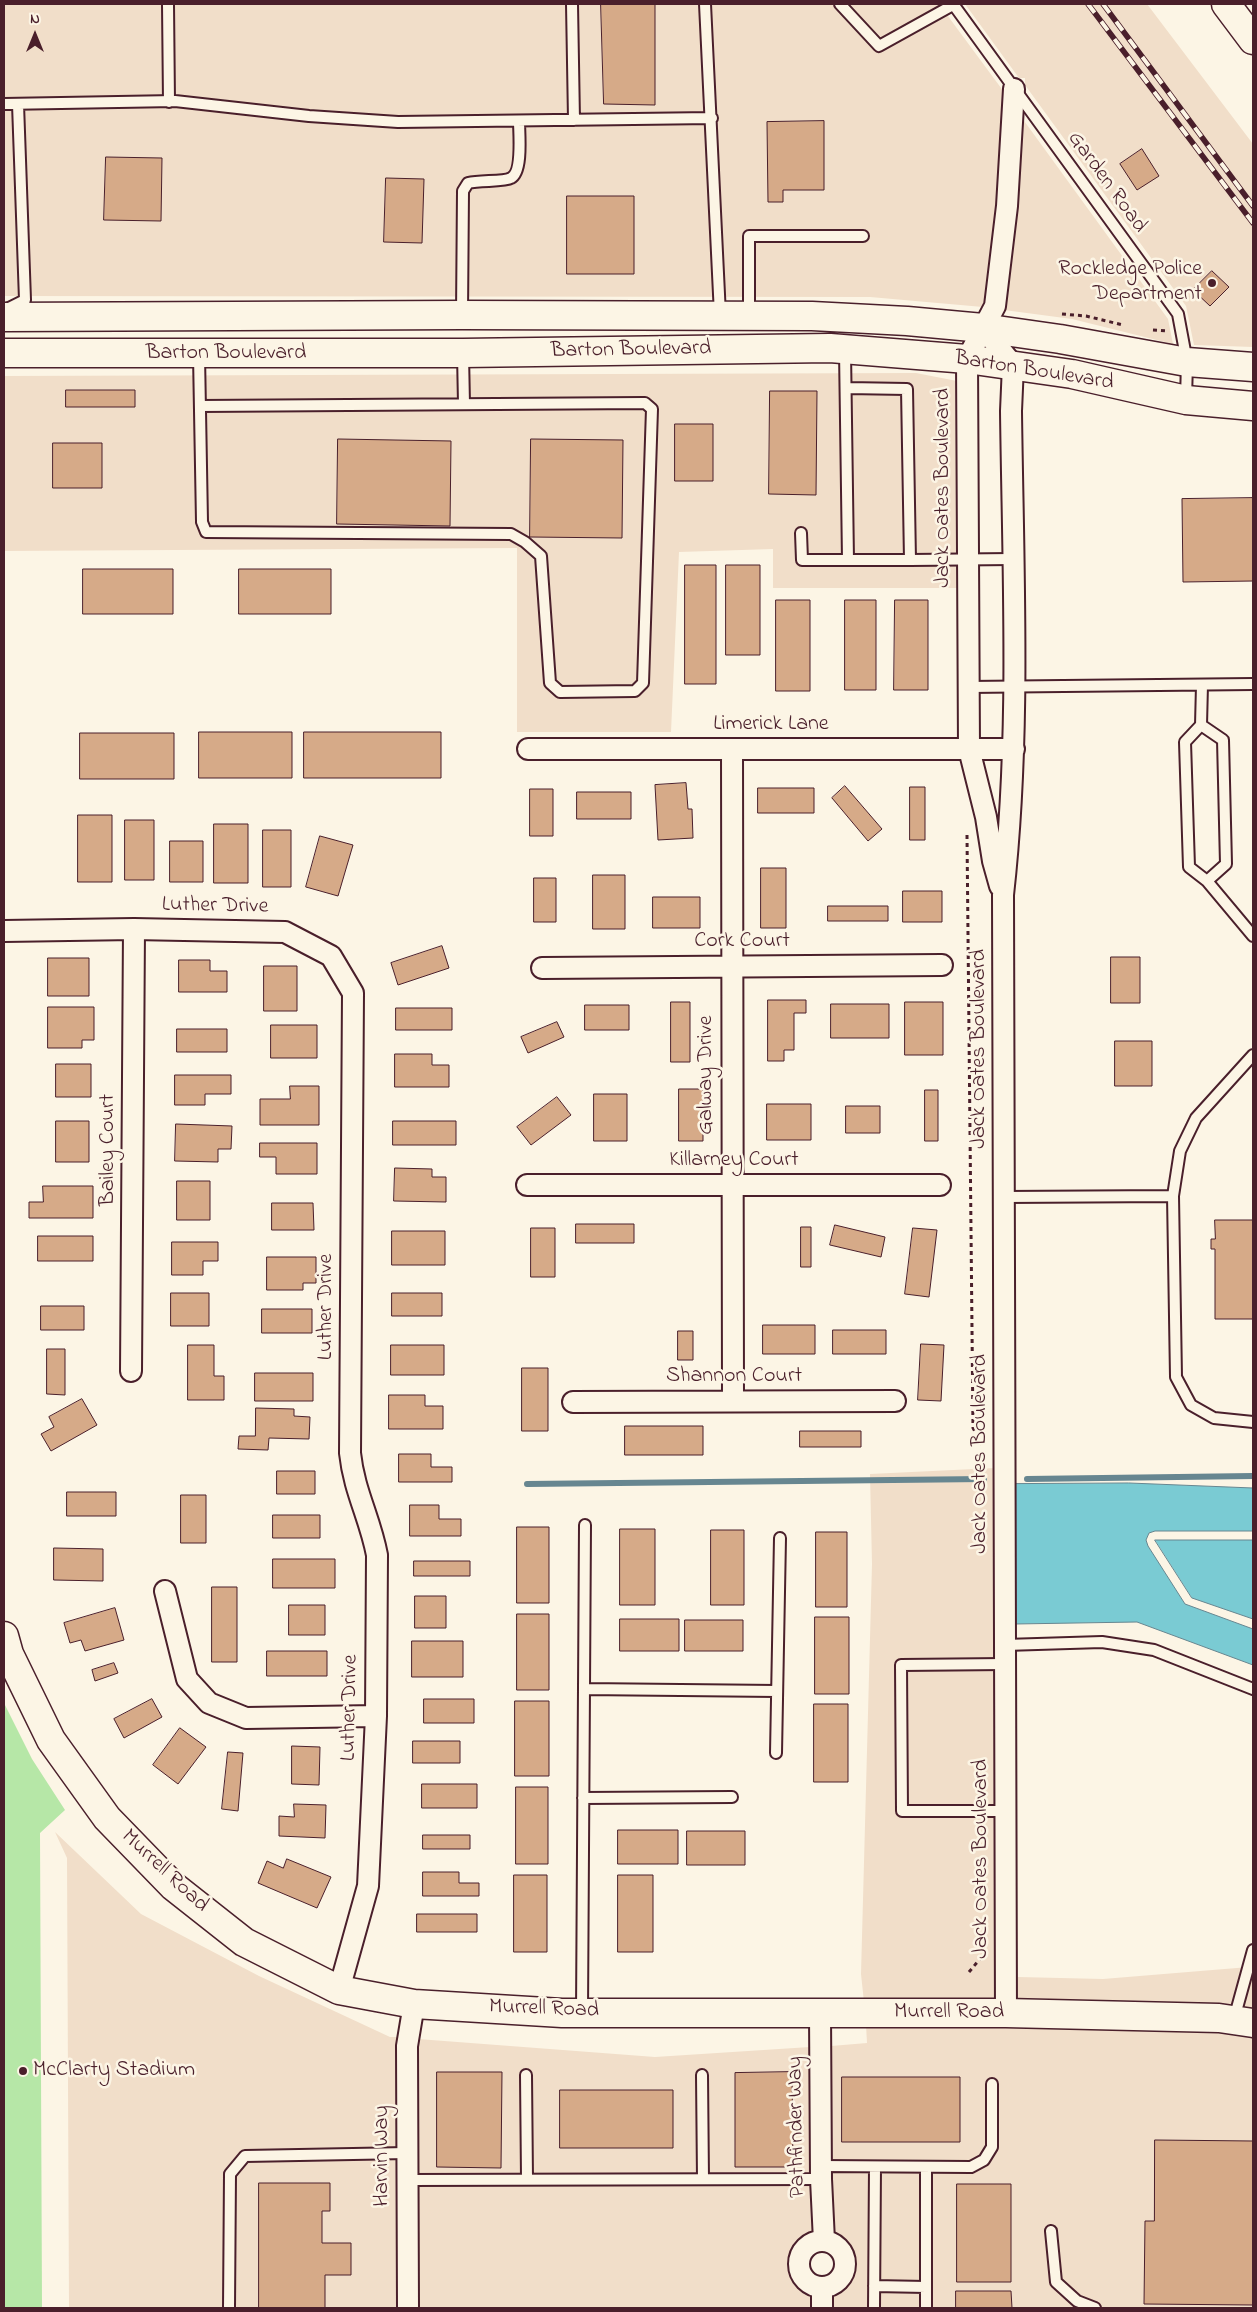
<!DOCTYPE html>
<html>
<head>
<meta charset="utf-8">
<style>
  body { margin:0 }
  #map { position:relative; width:1257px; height:2312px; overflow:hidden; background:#fcf5e5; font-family:"Indie Flower",sans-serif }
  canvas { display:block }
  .frame { position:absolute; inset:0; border:5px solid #4a1f2b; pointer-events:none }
  .north { position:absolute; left:10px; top:10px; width:50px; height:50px; -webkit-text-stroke:4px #fcf5e5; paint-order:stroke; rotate:0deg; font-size:14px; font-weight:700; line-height:20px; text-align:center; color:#4a1f2b }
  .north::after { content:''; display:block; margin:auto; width:18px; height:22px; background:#4a1f2b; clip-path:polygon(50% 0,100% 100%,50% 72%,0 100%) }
</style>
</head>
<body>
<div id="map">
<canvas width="1257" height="2312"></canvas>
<div class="frame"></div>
<div class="north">N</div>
</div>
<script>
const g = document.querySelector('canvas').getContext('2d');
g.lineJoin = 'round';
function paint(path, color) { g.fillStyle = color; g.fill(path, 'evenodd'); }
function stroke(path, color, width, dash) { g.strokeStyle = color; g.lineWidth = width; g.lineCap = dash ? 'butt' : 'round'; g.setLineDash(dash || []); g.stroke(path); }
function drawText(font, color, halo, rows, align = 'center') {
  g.font = font + ' "Indie Flower",sans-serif'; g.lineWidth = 5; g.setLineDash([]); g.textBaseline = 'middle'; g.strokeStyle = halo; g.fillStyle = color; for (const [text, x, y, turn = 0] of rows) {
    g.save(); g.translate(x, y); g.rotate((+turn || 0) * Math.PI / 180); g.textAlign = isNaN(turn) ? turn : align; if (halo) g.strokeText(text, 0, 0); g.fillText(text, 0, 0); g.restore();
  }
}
paint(new Path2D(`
  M4 4H939L1004 92 997 205 985 302 983 307 870 297 4 296Z
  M965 4H1147L1253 144V347L1194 345 1186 306 1025 85V78H1019Z
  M1022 118 1168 319 1173 344 1072 319 1004 310 1017 208Z
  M916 373 957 381 958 588H773V549L679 552 671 732H517V548L4 551V376Z
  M995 1468 996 2002H864L861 1974 872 1564 870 1474Z
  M55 1832 141 1914 259 1976 390 2037H398V2308H69L67 1858Z
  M1016 1880 1018 1977 1103 1979 1249 1967 1253 1968V2012L1016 2002Z
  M866 2025 1218 2030 1253 2035V2308H833V2296L841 2292 849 2284 854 2273 855 2261 850 2246 843 2237 833 2232 831 2046 867 2043Z
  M418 2039 655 2057 810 2047 813 2231 803 2236 796 2243 791 2254 789 2265 791 2276 796 2285 812 2296V2308H418Z`), '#f1dec9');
paint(new Path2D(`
  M4 1703 32 1759 65 1810 40 1833 42 2308H4Z`), '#b6e7a7');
const water = new Path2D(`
  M1129 1483 1253 1488V1531H1155L1149 1533 1146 1540 1148 1546 1185 1604 1253 1629V1665L1137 1622 1015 1624V1484Z
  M1155 1540H1253V1619L1192 1598Z`);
paint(water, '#7acbd3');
stroke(water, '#678690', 1);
stroke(new Path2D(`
  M1027 1479 1253 1476
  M527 1484 984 1479`), '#678690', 6);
const building = new Path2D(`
  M601 4H655V105L604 104Z
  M824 121V190H783V202H768L767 122Z
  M1142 149 1159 176 1137 190 1120 164Z
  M106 157 162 158 161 221 104 220Z
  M386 178 424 179 422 243 384 242Z
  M567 196H634V274H567Z
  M1212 271 1229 287 1210 306 1193 290Z
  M66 390H135V407H66Z
  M770 391H817L816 495 769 494Z
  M675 424H713V481H675Z
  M338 439 451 441 450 526 337 524Z
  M531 439 623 440 622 538 530 537Z
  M53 443H102V488H53Z
  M1253 498V581L1183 582 1182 499Z
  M685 565H716V684H685Z
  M726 565H760V655H726Z
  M83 569H173V614H83Z
  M239 569H331V614H239Z
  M776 600H810V691H776Z
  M845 600H876V690H845Z
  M895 600H928V690H894Z
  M199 732H292V778H199Z
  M304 732H441V778H304Z
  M80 733H174V779H80Z
  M686 783 688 809H692L693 838 658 840 655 785Z
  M845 786 882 829 868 841 832 798Z
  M910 787H925V840H910Z
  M758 788H814V813H758Z
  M530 789H553V836H530Z
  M577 792H631V819H577Z
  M78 815H112V882H78Z
  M125 820H154V880H125Z
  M214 824H248V883H214Z
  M263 830H291V887H263Z
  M320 836 353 845 338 896 306 887Z
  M170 841H203V882H170Z
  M761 868H786V928H761Z
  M593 875H625V929H593Z
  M534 878H556V922H534Z
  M903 891H942V922H903Z
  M653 897H700V928H653Z
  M828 906H888V921H828Z
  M442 946 449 968 398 985 391 963Z
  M1111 957H1140V1003H1111Z
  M48 958H89V996H48Z
  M179 960H210V971H227V992H179Z
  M264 966H297V1011H264Z
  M768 1000H806V1013H794V1050H784V1061H768Z
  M671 1002H690V1062H671Z
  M905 1002H943V1055H905Z
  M831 1004H889V1038H831Z
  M585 1005H629V1030H585Z
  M48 1007H94V1040H82V1048H48Z
  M396 1008H452V1030H396Z
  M557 1022 564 1037 528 1053 521 1037Z
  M271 1025H317V1058H271Z
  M177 1029H227V1052H177Z
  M1115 1041H1152V1086H1115Z
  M395 1054H432V1065H449V1087H395Z
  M56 1064H91V1097H56Z
  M175 1075H231V1094H205V1105H175Z
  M290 1086H319V1125H260V1099H290Z
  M679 1089H703V1141H679Z
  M925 1090H938V1141H925Z
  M594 1094H627V1141H594Z
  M557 1097 571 1115 531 1145 517 1127Z
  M767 1104H811V1140H767Z
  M846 1106H880V1133H846Z
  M56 1121H89V1162H56Z
  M393 1121H456V1145H393Z
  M176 1124 232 1126 231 1149H218V1162L175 1161Z
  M260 1143H317V1174H276V1157H260Z
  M395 1168 432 1169V1177H446V1202L394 1201Z
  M177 1181H210V1220H177Z
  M43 1186H93V1218H29V1202H43Z
  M272 1203H313L314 1230H272Z
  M1215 1220H1253V1319H1215V1249H1211V1239H1215Z
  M576 1224H634V1243H576Z
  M835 1225 885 1237 881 1257 830 1245Z
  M801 1227H811V1267H801Z
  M531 1228H555V1277H531Z
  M913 1228 937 1230 929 1297 905 1294Z
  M392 1231H445V1265H392Z
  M38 1236H93V1261H38Z
  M172 1242H218V1261H203V1275H172Z
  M267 1257H316V1283H303V1290H267Z
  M171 1293H209V1326H171Z
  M392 1293H442V1316H392Z
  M41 1306H84V1330H41Z
  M262 1309H312V1333H262Z
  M763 1325H815V1354H763Z
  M833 1330H886V1354H833Z
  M678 1331H693V1360H678Z
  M921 1344 944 1345 941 1401 918 1400Z
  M188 1345H214V1376H224V1400H188Z
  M391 1345H444V1375H391Z
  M47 1349H65V1395L47 1394Z
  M522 1368H548V1431H522Z
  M255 1373H313V1401H255Z
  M389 1395H425V1406H443V1429H389Z
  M82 1399 97 1425 51 1451 41 1434 54 1427 49 1417Z
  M256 1408 294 1409V1416L310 1417 309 1439 269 1438 268 1450 238 1449 239 1436H255Z
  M625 1426H703V1455H625Z
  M800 1431H861V1447H800Z
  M399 1454H431V1467H452V1482H399Z
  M277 1471H315V1494H277Z
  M67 1492H116V1516H67Z
  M181 1495H206V1543H181Z
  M410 1505H439V1519H461V1536H410Z
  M273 1515H320V1538H273Z
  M517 1527H549V1603H517Z
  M620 1529H655V1605H620Z
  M711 1530H744V1605H711Z
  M816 1532H847V1607H816Z
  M54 1548 103 1549V1581L54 1580Z
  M273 1559H335V1588H273Z
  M414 1561H470V1576H414Z
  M212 1587H237V1662H212Z
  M415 1596H446V1628H415Z
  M289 1605H325V1635H289Z
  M115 1608 124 1640 85 1651 81 1640 70 1643 64 1623Z
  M517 1614H549V1690H517Z
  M815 1617H849V1694H815Z
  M620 1619H679V1651H620Z
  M685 1620H743V1651H685Z
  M412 1641H463V1677H412Z
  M267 1651H327V1676H267Z
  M114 1663 118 1673 95 1681 92 1670Z
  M152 1699 162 1717 124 1738 114 1719Z
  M424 1699H474V1723H424Z
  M515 1701H549V1776H515Z
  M814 1704H848V1782H814Z
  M180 1728 206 1747 178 1784 153 1765Z
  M413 1741H460V1763H413Z
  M292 1746 320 1747 319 1785 292 1784Z
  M228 1752 243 1753 238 1811 222 1809Z
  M422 1784H477V1808H422Z
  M516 1787H548V1864H516Z
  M294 1804 326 1805 325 1838 279 1836V1816L294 1817Z
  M618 1830H678V1864H618Z
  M687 1831H745V1865H687Z
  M423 1835H470V1849H423Z
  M287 1859 331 1877 317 1908 258 1883 267 1861 283 1868Z
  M423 1872H459V1883H479V1896H423Z
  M514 1875H547V1952H514Z
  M618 1875H653V1952H618Z
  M417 1914H477V1932H417Z
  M437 2072H502L501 2168 437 2167Z
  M792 2072 793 2167H735V2073Z
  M842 2077H960V2142H842Z
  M560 2090H673V2148H560Z
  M1155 2140 1253 2141V2305L1144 2304 1145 2221H1154Z
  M259 2183H330V2211H322V2243H351V2275H325V2308H259Z
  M957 2184H1011V2282H957Z
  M956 2291H1011L1012 2308H956Z`);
paint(building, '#d6aa88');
stroke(building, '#4a1f2b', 1);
const lane = new Path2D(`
  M168 4 169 102
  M572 4 574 120
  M705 4 720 315
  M840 4 879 46 953 5
  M953 4 1178 314 1187 362 1186 399
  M4 104 175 101 309 116 398 122 712 118
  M7 309 25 300 18 104
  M462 314 463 191 468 183C480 180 504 182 511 178 523 172 519 133 519 121
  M749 314V236H863
  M845 351 848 560H910L907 389 847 388
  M463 354 464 404
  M199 355 202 522 206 532 511 534 525 542 541 556 550 683 560 692 635 691 643 683 652 409 645 403 200 406
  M801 533 802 560H848
  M910 560 1013 559
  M1202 685 1201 725 1185 742 1189 867 1207 881 1253 936
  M969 687 1253 684
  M1201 725 1223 740 1226 864 1207 881
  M1253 1055 1196 1118 1180 1151 1173 1196 1176 1377 1191 1405 1214 1418 1253 1422
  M1004 1197 1173 1196
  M1005 1645 1102 1642 1154 1650 1253 1689
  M1005 1664 901 1665 902 1811H1006
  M584 1689 777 1691
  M776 1753 780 1538
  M583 1798 732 1797
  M582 2012 585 1525
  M1234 2019 1253 1950
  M526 2075 527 2179
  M702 2075 703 2179
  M821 2166 971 2167 984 2160 992 2147V2084
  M926 2167V2308
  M407 2180 821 2179
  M1051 2231 1056 2282 1077 2301 1095 2308
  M874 2286 926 2287
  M229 2308 230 2174 245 2156 407 2153
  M874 2308 875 2167`);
const street = new Path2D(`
  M983 328 1013 365 1011 411C1013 572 1021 734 1003 895L1006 2013
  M528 749H1014
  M732 749 733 1400
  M1000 886 993 861 986 817 969 749 967 359 995 306 1007 206 1014 89
  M4 931 134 929 285 932 331 956 353 993 350 1453C354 1491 370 1518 377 1555L376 1716 368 1886 339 1990
  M542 968 942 965
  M527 1185H940
  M131 1371 134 929
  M573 1402 895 1401
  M165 1591 187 1679 209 1703 246 1718 376 1716
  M820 2013 821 2179 824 2241
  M799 2264a23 23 0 1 1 46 0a23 23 0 1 1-46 0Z
  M822 2287V2308
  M408 2308 407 2046 414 2004`);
const secondary = new Path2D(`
  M4 317 462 315 812 316 907 321 983 328 1060 339 1187 362 1253 367
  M4 353H463L830 348 967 359 1072 374 1186 400 1253 406
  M4 1636 9 1654 51 1740 107 1818 173 1886 244 1942 339 1990 414 2004 562 2013H1006L1219 2018 1253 2023`);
const primary = new Path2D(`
  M1226 4 1253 40`);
stroke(lane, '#4a1f2b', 14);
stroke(street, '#4a1f2b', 24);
stroke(secondary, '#4a1f2b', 31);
stroke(primary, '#4a1f2b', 31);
stroke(new Path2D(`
  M1062 314 1086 316 1123 325
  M1153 330 1167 331
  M967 835 973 1428 984 1448
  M969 1972 985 1953`), '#4a1f2b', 3, [4, 4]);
stroke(lane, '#fcf5e5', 10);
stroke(street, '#fcf5e5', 20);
stroke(secondary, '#fcf5e5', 28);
stroke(primary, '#fcf5e5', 28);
const rail = new Path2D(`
  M1088 4 1253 223
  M1103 4 1253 206`);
stroke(rail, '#4a1f2b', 5.5);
stroke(rail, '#fcf5e5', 4, [11]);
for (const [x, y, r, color] of [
  [1212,283,5,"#4a1f2b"],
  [23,2071,5,"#4a1f2b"]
]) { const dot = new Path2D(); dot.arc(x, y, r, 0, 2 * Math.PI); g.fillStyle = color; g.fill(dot); stroke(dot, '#fcf5e5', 2); }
drawText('22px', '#4a1f2b', '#fcf5e5', [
  ["Garden Road",1106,183,54],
  ["Barton Boulevard",631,351,-1],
  ["Barton Boulevard",226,354],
  ["Barton Boulevard",1034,372,9],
  ["Jack Oates Boulevard",944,488,-90],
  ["Limerick Lane",771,725],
  ["Luther Drive",215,907,1],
  ["Cork Court",742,942],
  ["Jack Oates Boulevard",980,1049,-90],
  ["Galway Drive",707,1075,-90],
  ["Bailey Court",109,1150,-90],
  ["Killarney Court",734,1161],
  ["Luther Drive",327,1307,-90],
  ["Shannon Court",734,1377],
  ["Jack Oates Boulevard",981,1454,-90],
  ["Luther Drive",351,1708,-89],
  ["Jack Oates Boulevard",982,1859,-90],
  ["Murrell Road",164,1872,43],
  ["Murrell Road",544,2010,2],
  ["Murrell Road",949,2013],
  ["Pathfinder Way",798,2127,-91],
  ["Harvin Way",383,2156,-90]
]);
drawText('22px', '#4a1f2b', '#fcf5e5', [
  ["Rockledge Police",1202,270],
  ["Department",1202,295],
  ["McClarty Stadium",33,2071,"left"]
], 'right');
</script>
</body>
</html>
